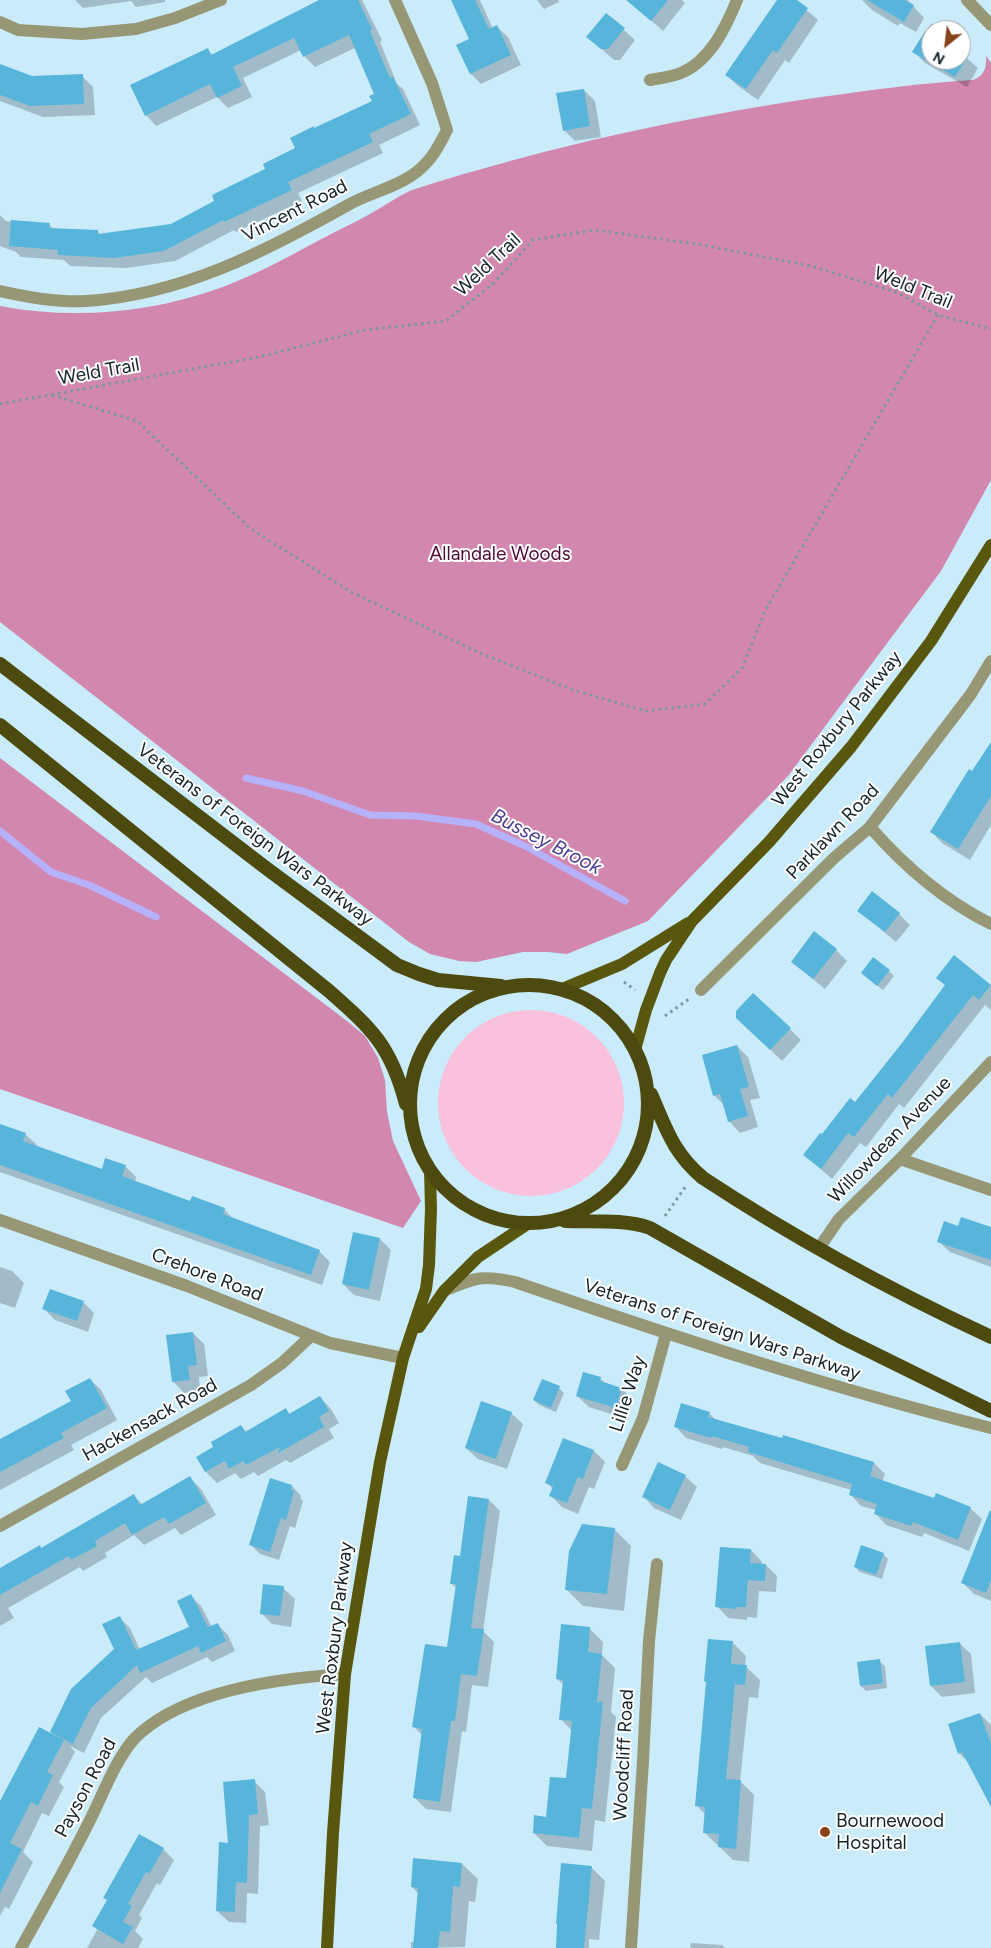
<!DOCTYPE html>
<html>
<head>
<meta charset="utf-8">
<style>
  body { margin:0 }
  #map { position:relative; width:991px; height:1948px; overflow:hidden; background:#caebfa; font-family:Figtree,sans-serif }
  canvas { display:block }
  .north { position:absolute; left:921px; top:20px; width:50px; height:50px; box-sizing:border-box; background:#fff; border:1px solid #a1a7aa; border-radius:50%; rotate:209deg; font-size:14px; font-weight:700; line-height:20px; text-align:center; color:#14242b }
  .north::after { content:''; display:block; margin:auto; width:18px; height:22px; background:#87421a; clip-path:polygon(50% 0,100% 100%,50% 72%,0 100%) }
</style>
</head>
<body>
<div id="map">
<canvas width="991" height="1948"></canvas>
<div class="north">N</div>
</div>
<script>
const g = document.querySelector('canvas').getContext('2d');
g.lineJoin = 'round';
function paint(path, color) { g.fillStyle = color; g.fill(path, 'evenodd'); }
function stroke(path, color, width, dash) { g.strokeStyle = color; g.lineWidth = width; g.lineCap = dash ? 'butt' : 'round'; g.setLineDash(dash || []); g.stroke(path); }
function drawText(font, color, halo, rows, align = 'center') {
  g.font = font + ' Figtree,sans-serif'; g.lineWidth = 4; g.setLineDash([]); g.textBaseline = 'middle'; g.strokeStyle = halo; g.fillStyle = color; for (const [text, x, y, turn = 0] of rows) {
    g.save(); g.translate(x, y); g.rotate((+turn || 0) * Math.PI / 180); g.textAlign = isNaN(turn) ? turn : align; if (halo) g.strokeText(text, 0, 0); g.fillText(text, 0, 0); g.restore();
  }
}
paint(new Path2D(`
  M438 1103a93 93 0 1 1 186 0a93 93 0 1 1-186 0Z`), '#fac1dd');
paint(new Path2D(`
  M986 56 991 63V480L941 571 788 776 648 921 567 954 548 952H523L476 962 459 961 430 954 409 942 0 622V306C73 320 151 313 220 288 259 274 298 251 335 232 348 225 362 219 375 211 388 204 401 194 415 189 547 147 684 117 821 97 872 90 922 83 973 80 984 76 987 68 986 56Z
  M0 758 347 1021 365 1036 378 1058 385 1080 387 1112 393 1141 421 1201 403 1228 0 1089Z`), '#d287af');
paint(new Path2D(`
  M75 0H165V2L136 7 131 1 83 8Z
  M323 0H362L382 40 380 42 397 84 403 89 420 125 379 145 383 153 298 193 302 201 236 232 234 230 175 261 126 268 70 266 64 260 21 257 16 252 0 246V215L6 221 49 225 54 229 97 231 101 235 172 225 216 202 267 170 297 148 315 129 373 102 376 95 355 48 315 67 304 56 301 50 243 78 252 97 228 108 217 97 156 126 146 115 207 50 213 55Z
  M452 0H480L493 29 497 27 508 37 521 65 481 84 471 74 458 46 470 39Z
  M537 0H558L559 2 544 9Z
  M637 0H682L685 3 663 31 633 4Z
  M779 0H795L818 20 789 63 785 60 758 100 738 86 727 75Z
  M862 0H908L924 18 916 32 900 23 898 26 872 10Z
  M606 14 635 40 620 60H614L588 37Z
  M931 24 942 30H931V60H961V44L965 48 962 54 978 68 967 87 925 63 914 52Z
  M0 66 31 78 82 76 93 87 95 115 43 117 0 101Z
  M584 90 595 101 601 137 575 141 564 130Z
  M991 744V825L970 860 942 843 931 831Z
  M859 911 899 914 910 925 896 942Z
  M836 950 847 961 825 989 792 962Z
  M955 957 991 986V1010L985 1005 904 1108 899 1104 866 1147 860 1143 832 1179 805 1155 856 1104 946 986 938 978Z
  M889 971 894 976 883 990 868 978Z
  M754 994 801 1040 782 1061 737 1017Z
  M737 1046 748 1057 760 1098 750 1100 758 1127 740 1133 729 1121 725 1106 714 1095Z
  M0 1125 25 1134 37 1145 36 1147 102 1171 125 1166 136 1177 135 1182 191 1202 224 1209 234 1220 319 1251 330 1262 322 1285 0 1172Z
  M959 1227 991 1229V1267L950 1252 938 1241Z
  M354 1233 380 1239 391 1250 380 1301 354 1295 343 1284Z
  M0 1267 12 1271 24 1283 15 1308 0 1303Z
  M83 1302 94 1313 88 1332 55 1320 44 1309Z
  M193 1333 204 1344 208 1376 199 1377 200 1391 184 1393 173 1381Z
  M584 1374 601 1379 606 1384 622 1389 633 1400 627 1419 589 1407 577 1396Z
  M90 1379 101 1390 117 1420 71 1445 74 1450 0 1490V1441L72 1401Z
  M559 1388 564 1393 556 1412 539 1405 534 1400Z
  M320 1397 331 1409 339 1423 329 1429 334 1438 290 1463 286 1460 258 1476 254 1472 241 1479 235 1473 217 1483 206 1472 198 1457 215 1447 241 1426 247 1432 286 1410 290 1414Z
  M511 1413 523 1424 507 1469 478 1459 466 1448Z
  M709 1413 717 1421 874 1463 885 1474 882 1482 935 1499 970 1508 982 1519 969 1551 924 1533 922 1537 886 1525 875 1513 876 1510 861 1506 850 1494 851 1490 760 1463 753 1456 723 1447 722 1449 686 1438 675 1426Z
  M594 1451 605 1462 594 1489 589 1487 578 1514 562 1507 550 1495 553 1489 547 1483Z
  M685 1476 697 1487 681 1520 654 1508 643 1496Z
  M190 1478 201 1489 216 1515 181 1535 175 1528 144 1545 134 1535 105 1553 107 1557 83 1571 80 1567 8 1608 14 1618 0 1626V1570L41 1549 134 1496 143 1505Z
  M270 1480 292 1486 301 1496 300 1498 303 1501 295 1528 290 1526 279 1560 260 1554 251 1545Z
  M489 1500 500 1511 483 1631 494 1642 488 1687 472 1685 466 1732 462 1731 451 1812 426 1809 414 1797 423 1736 414 1727 448 1648 456 1588 451 1583 461 1557Z
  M614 1529 631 1546 624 1611 583 1606 566 1589Z
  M991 1547V1601L974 1594 963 1583Z
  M751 1550 762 1562V1565H766L777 1576 776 1592 759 1591 757 1618 747 1617V1620L728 1618 717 1606Z
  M883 1554 888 1559 882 1579 860 1572 855 1567Z
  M283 1588 295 1599 291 1627 272 1624 261 1613Z
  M191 1596 201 1606 212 1627 217 1624 228 1635 235 1651 212 1662 207 1657 152 1683 146 1677 101 1718 84 1753 70 1746 75 1752 59 1782 64 1787 49 1816 42 1813 23 1852 33 1862 9 1909 5 1907 0 1916V1804L55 1736 51 1732 116 1650 119 1617 130 1628 140 1650 191 1628Z
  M589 1628 603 1642 602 1655 615 1668 611 1712 616 1717 605 1822 595 1820 592 1851 547 1846 534 1833 547 1818 568 1780 572 1731 561 1719 564 1685 557 1679Z
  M733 1643 746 1656 745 1666 760 1680 758 1698 749 1697 740 1781 754 1795 749 1862 733 1860 705 1833 706 1815 697 1806Z
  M959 1643 971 1654 975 1693 942 1697 931 1686Z
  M879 1661 885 1666 887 1688 866 1691 861 1686Z
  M980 1714 991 1725V1804L969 1763 959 1753Z
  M254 1781 265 1792 269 1825 260 1826 258 1894 247 1893 246 1923 229 1922 217 1911 230 1844Z
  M163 1849 174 1860 160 1885 157 1883 139 1915 142 1918 135 1931 143 1939 138 1948H87L97 1930 94 1926Z
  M462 1864 478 1879 475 1902 469 1901 465 1947 411 1948V1942H415L419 1894 412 1887Z
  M591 1867 605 1881 599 1940 589 1939V1948H558Z
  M691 1943 722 1945 725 1948H690Z`), '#0003');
stroke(new Path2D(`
  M246 778 303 791 370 815 416 816 476 824 525 846 625 901
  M0 831 51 872 89 885 156 917`), '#b6b1fb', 7);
paint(new Path2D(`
  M319 0H358L372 29 370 31 390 78 393 77 411 114 369 134 373 142 288 182 292 190 224 222 223 220 164 251 114 258 58 255V250L9 246 11 220 50 223 49 228 98 230V234L171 224 214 201 212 195 265 169 263 164 295 148 290 138 314 126V128L372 101 369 96 374 94 349 35 303 57 294 38 233 67 242 86 217 98 210 84 145 116 130 85 208 48 211 55Z
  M451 0H475L489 29 497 25 511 55 470 74 456 45 469 39Z
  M626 0H668L651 21Z
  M777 0H797L808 8 777 53 773 50 746 89 725 75Z
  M867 0H904L914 5 904 22Z
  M606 13 625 28 608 49H601L586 37Z
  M925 31 931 34V60H961V51L968 56 955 77 912 52Z
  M0 64 32 76 83 74 84 104 30 106 0 95Z
  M584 89 590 126 563 131 556 93Z
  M991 742V796L958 849 930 832 969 769 972 771Z
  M872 891 900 913 885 932 857 911Z
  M814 931 837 949 813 979 791 962Z
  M954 955 991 985 979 1000 973 995 892 1098 888 1094 854 1137 848 1133 821 1169 803 1155 820 1133 822 1134 850 1098 855 1102 902 1043 945 985 936 978Z
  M873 957 890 970 877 986 861 973Z
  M753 993 791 1028 770 1050 736 1018V1011Z
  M737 1045 749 1087 740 1089 748 1116 728 1122 720 1094 713 1096 702 1055Z
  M0 1124 26 1133 23 1141 102 1169 105 1158 126 1165 122 1176 190 1201 192 1196 225 1208 223 1214 320 1250 311 1275 0 1165Z
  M961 1217 991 1227V1260L937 1242 944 1221 958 1226Z
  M353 1232 380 1238 369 1290 342 1284Z
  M50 1289 84 1301 77 1321 42 1309Z
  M193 1332 197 1365 188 1366 190 1380 172 1382 166 1335Z
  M583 1372 601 1377 600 1381 622 1388 616 1408 576 1396Z
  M90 1378 107 1408 61 1433 64 1438 0 1472V1439L71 1401 65 1391Z
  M542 1379 560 1386 551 1408 533 1400Z
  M320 1396 329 1411 319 1417 324 1427 278 1453 280 1447 246 1465 243 1461 229 1469 225 1461 205 1472 196 1457 213 1447 211 1442 241 1425 245 1432 286 1408 289 1414Z
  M481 1401 512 1412 496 1459 465 1448Z
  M681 1403 710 1412 708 1417 782 1438 783 1435 874 1462 870 1476 934 1498 936 1493 971 1507 958 1540 913 1522 911 1526 874 1514 877 1504 849 1495 852 1484 748 1452 749 1447 712 1436 711 1438 674 1427Z
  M563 1438 594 1450 583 1479 578 1477 567 1503 549 1496 553 1486 545 1483Z
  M658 1462 686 1475 670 1510 642 1497Z
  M190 1476 206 1503 169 1524 164 1517 132 1535 125 1523 95 1541 97 1546 71 1560 69 1556 0 1595V1568L40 1545 41 1548 134 1494 140 1505Z
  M270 1478 292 1485 291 1490 294 1491 286 1520 281 1518 270 1552 249 1545Z
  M468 1496 489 1499 471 1628 484 1629 477 1676 461 1674 455 1721H451L440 1802 413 1798 422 1729 412 1727 425 1644 447 1647 456 1584H450L454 1555 460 1556Z
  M990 1510 991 1511V1580L986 1593 961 1583Z
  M582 1524 615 1528 607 1594 565 1590 569 1551Z
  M861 1545 884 1553 876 1575 854 1567Z
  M720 1547 751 1549 750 1563 766 1564 765 1581 748 1580 746 1607H737L736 1609 715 1607Z
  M263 1584 284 1586 280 1616 260 1614Z
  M191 1594 208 1627 218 1623 226 1641 201 1653 198 1646 140 1673 137 1665 91 1708 73 1744 50 1732 71 1689 114 1649 102 1624 120 1616 136 1650 189 1627 177 1601Z
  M561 1624 590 1627 588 1652 602 1654 597 1702H603L592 1809 582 1808 579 1838 533 1833 534 1815 546 1817 550 1777 566 1778 572 1721 559 1720 563 1680 556 1679Z
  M708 1639 733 1641 731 1664 747 1665 745 1685 735 1684 726 1779 741 1780 736 1849 718 1847 719 1834 703 1833 705 1807 695 1806 706 1682 704 1681Z
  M960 1642 965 1682 930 1686 925 1646Z
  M880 1659 883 1683 860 1686 857 1662Z
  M980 1713 991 1743V1807L962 1752 958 1754 948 1724Z
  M39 1727 64 1740 47 1772 53 1775 38 1806 31 1802 10 1843 22 1849 0 1893V1801Z
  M255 1779 258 1814 249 1815 247 1883 236 1882 235 1912 216 1911 219 1842 228 1843 223 1782Z
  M139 1834 164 1848 149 1874 146 1872 128 1904 132 1906 123 1922 133 1927 123 1944 92 1926 107 1900 103 1898Z
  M413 1858 462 1863 460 1887 453 1886 450 1932 440 1931 438 1948H413L418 1888 411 1887Z
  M561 1863 592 1866 584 1948H556L557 1924H556Z`), '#57b5db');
stroke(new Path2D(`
  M52 395 137 421 251 529 351 592 480 653 573 690 646 711 705 704 742 668 766 609 938 315
  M0 404 259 357 365 330 446 321 494 283 533 240 594 230 697 244 811 266 896 292 938 315 991 329
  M624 982 635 990
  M665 1016 689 999
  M665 1216 686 1186`), '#7c96a1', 3, [2.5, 4]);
stroke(new Path2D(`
  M0 22 18 30 82 34 136 29 175 18 221 0
  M650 80C660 78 672 77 681 73 710 61 726 27 737 0
  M0 291C27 297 58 303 86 301 182 295 266 251 348 205 373 191 408 185 427 162 436 153 441 141 447 130L432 83 395 0
  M870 827C905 867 943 900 991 924
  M701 990 834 858 870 827 971 694 991 661
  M900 1159 991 1190
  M0 1220 187 1286 330 1343 403 1358
  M819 1248 839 1219 900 1159 991 1062
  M446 1290C476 1277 483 1275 515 1282 672 1336 830 1388 991 1428
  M622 1465 643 1418 666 1334
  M0 1526 251 1385 282 1363 311 1336
  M21 1948C44 1907 67 1866 88 1824 101 1799 116 1758 135 1738 183 1690 281 1678 345 1674
  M631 1948 643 1761 649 1641 657 1564`), '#979776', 12);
stroke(new Path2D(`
  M967 0 991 25`), '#979776', 12);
stroke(new Path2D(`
  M562 989 622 964 688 923
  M635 1050 646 1010 660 973 666 960 692 921 769 842 851 747 931 641 991 545
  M419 1327 444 1291 478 1257 529 1223
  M327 1948 333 1833 345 1674 380 1462 403 1358 426 1289 429 1265 431 1209 430 1170`), '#59560e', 12);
stroke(new Path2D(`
  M0 664 266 868 397 965 419 974 438 980 501 986
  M0 725 329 991C372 1029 391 1046 406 1104
  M410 1104a119 119 0 1 1 238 0a119 119 0 1 1-238 0Z
  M651 1094C666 1128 673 1153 703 1178 794 1238 892 1291 991 1337
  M565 1221C592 1222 624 1219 650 1228L841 1337 991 1411`), '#4d4a10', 14);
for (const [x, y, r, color] of [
  [825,1832,6,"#87421a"]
]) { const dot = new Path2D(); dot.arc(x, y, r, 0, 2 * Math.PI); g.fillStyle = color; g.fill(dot); stroke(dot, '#fff', 2); }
drawText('19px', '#14242b', '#fff', [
  ["Vincent Road",295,211,-27],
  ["Weld Trail",488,265,-43],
  ["Weld Trail",913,288,22],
  ["Weld Trail",99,372,-10],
  ["West Roxbury Parkway",837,729,-51],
  ["Parklawn Road",833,832,-46],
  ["Veterans of Foreign Wars Parkway",255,835,37],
  ["Willowdean Avenue",890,1140,-46],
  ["Crehore Road",207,1275,21],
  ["Veterans of Foreign Wars Parkway",722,1330,18],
  ["Lillie Way",628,1394,-72],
  ["Hackensack Road",150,1420,-29],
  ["West Roxbury Parkway",335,1638,-83],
  ["Woodcliff Road",624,1755,-87],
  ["Payson Road",86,1788,-62]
]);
drawText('19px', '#4d0a35', '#fff', [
  ["Allandale Woods",500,554]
]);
drawText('19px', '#14242b', '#fff', [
  ["Bournewood",836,1821],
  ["Hospital",836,1843]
], 'left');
drawText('italic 20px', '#4a3c90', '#fff', [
  ["Bussey Brook",546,842,27]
]);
</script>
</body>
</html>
